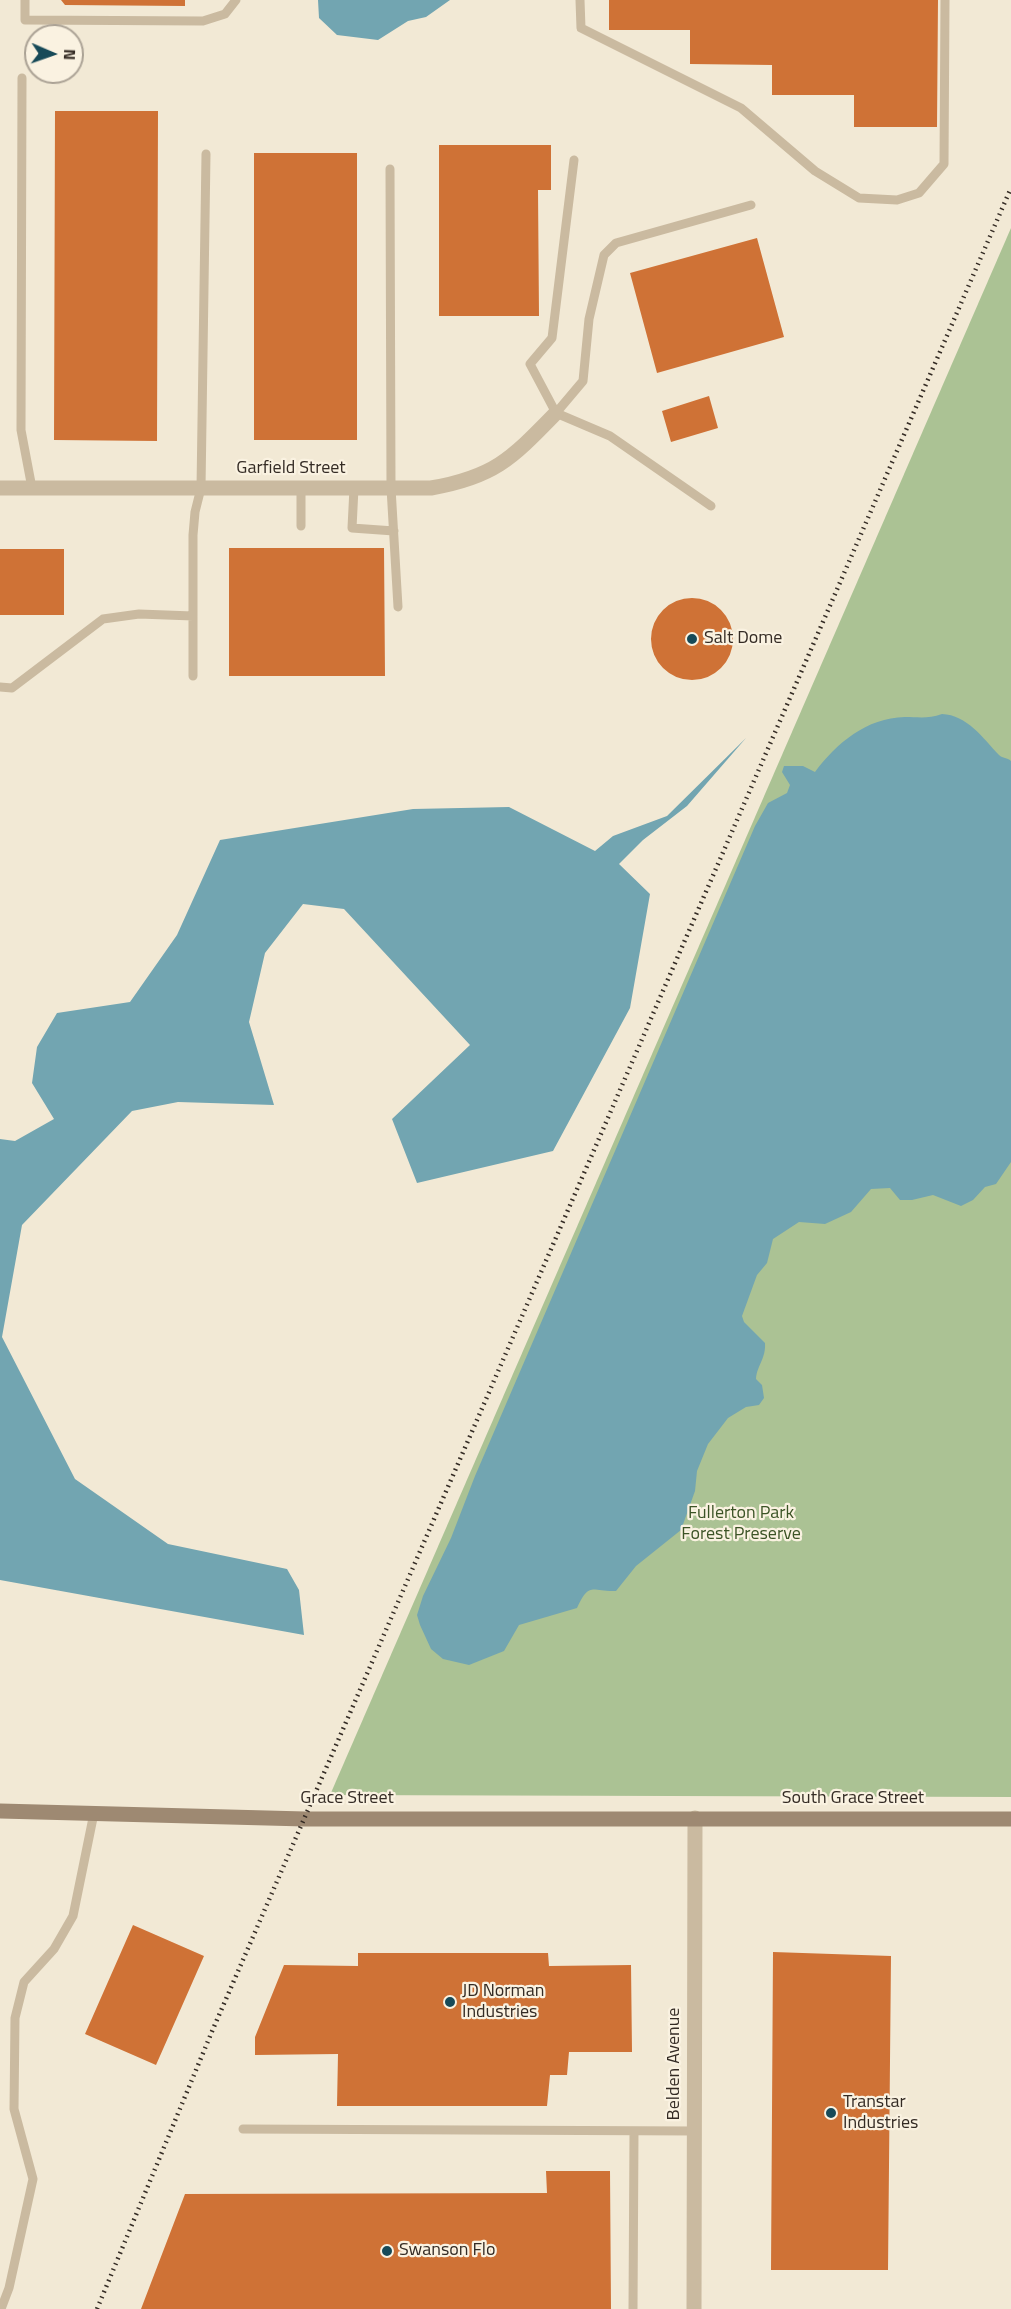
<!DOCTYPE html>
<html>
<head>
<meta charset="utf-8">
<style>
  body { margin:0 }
  #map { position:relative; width:1011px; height:2309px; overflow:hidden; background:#f2e9d5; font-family:"Titillium Web",sans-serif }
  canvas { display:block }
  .north { position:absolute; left:24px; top:24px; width:60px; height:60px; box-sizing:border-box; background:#faf2e1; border:2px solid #aba295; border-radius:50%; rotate:92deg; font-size:16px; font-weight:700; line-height:24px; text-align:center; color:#342b24 }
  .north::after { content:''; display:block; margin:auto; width:21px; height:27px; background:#174a58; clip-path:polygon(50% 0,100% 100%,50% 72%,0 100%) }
</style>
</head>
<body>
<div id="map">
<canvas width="1011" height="2309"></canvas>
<div class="north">N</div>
</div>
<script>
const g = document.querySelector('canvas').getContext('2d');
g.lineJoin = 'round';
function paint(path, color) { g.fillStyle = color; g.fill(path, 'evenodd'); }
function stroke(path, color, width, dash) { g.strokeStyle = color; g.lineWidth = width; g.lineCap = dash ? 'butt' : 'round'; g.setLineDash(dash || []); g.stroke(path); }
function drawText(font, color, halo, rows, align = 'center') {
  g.font = font + ' "Titillium Web",sans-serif'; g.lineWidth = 4.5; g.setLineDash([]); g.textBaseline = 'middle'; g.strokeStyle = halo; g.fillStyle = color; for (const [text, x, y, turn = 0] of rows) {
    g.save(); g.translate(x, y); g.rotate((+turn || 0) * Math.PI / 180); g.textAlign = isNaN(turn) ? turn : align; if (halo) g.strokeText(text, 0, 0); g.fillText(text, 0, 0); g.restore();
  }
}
paint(new Path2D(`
  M1011 228V1797L330 1795Z`), '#abc294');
paint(new Path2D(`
  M318 0H450L426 17 408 21 378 40 337 35 319 18Z
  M942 714C967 715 983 738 999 755 1003 759 1007 757 1011 761V1162L996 1184 985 1187 973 1200 961 1206 933 1195 912 1200H900L890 1188 871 1189 851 1212 825 1224 799 1222 773 1239 767 1263 757 1275 742 1316 744 1322 765 1343C766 1359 757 1365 756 1379L762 1385 764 1398 759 1405 746 1407 728 1418 708 1444 697 1471 695 1491 681 1530 636 1566 616 1591C591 1592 590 1581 577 1608L519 1625 504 1651 469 1665 443 1659 431 1649 420 1625 417 1615 423 1596 451 1538 475 1476 755 826 768 803 787 793 790 785 782 772 784 766H803L815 772C837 743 866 718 905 717 919 717 928 719 942 714Z
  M746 738 687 806 643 840 619 864 650 894 630 1008 553 1151 417 1183 392 1119 470 1045 344 909 303 904 265 953 249 1022 274 1105 178 1102 132 1111 22 1225 2 1337 75 1479 168 1544 287 1569 299 1590 304 1635 0 1580V1139L15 1141 54 1119 32 1083 37 1047 57 1013 130 1002 177 935 220 840 413 809 509 807 595 851 613 836 667 816Z`), '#72a5b1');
paint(new Path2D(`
  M61 0H185V6L65 5Z
  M609 0H938L937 127H854V95H772V65L690 64V30H609Z
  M55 111H158L157 441 54 440Z
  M439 145H551V190H538L539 316H439Z
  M254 153H357V440H254Z
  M757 238 784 337 657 373 630 273Z
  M709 396 718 428 671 442 662 411Z
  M229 548H384L385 676H229Z
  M0 549H64V615H0Z
  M651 639a41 41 0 1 1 82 0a41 41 0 1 1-82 0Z
  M133 1925 204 1956 156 2065 85 2034Z
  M773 1952 891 1956 888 2270H771Z
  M358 1953H548L549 1966 631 1965 632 2052H569L567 2075H550L547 2106H337L338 2054 255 2055V2037L284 1965 358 1966Z
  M546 2171H610L611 2309H141L185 2194 547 2193Z`), '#cf7236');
stroke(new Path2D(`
  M25 0V20L203 21 225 14 236 0
  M580 0 581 28 741 108 815 171 859 198 897 200 919 193 944 164 945 0
  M22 78 21 430 32 488
  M574 160 552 338 530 364 556 413 610 436 711 506
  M390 169 391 488 398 607
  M556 413 583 381 589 319 604 255 616 243 751 205
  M354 488 352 528 394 531
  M301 526V488
  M193 676V535L195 512 201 488 206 154
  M0 687 12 688 103 619 139 614 193 616
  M243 2129 695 2131
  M1 2309 9 2288 33 2179 14 2109 15 2018 24 1982 54 1949 73 1916 94 1813
  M633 2309 634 2131`), '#cabaa0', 9);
stroke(new Path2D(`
  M0 488H431C495 477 512 458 556 413
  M694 2309 695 1818`), '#cabaa0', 15);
stroke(new Path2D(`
  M0 1811 305 1819H1011`), '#9e8972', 15);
stroke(new Path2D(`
  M97 2309 213 2029 1011 188`), '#342b24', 4.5, [1.5, 4.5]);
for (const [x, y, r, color] of [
  [692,639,6,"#174a58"],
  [450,2002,6,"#174a58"],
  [831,2113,6,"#174a58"],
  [387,2251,6,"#174a58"]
]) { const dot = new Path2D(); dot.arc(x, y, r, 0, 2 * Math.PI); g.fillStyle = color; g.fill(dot); stroke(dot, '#faf2e1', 2); }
drawText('18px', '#342b24', '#faf2e1', [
  ["Garfield Street",291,469],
  ["Grace Street",347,1799],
  ["South Grace Street",853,1799],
  ["Belden Avenue",675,2064,-90]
]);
drawText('18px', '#342b24', '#faf2e1', [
  ["Salt Dome",704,639],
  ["JD Norman",462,1992],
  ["Industries",462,2013],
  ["Transtar",843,2103],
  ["Industries",843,2124],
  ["Swanson Flo",399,2251]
], 'left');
drawText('18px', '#3c5426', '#faf2e1', [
  ["Fullerton Park",741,1514],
  ["Forest Preserve",741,1535]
]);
</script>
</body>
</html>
